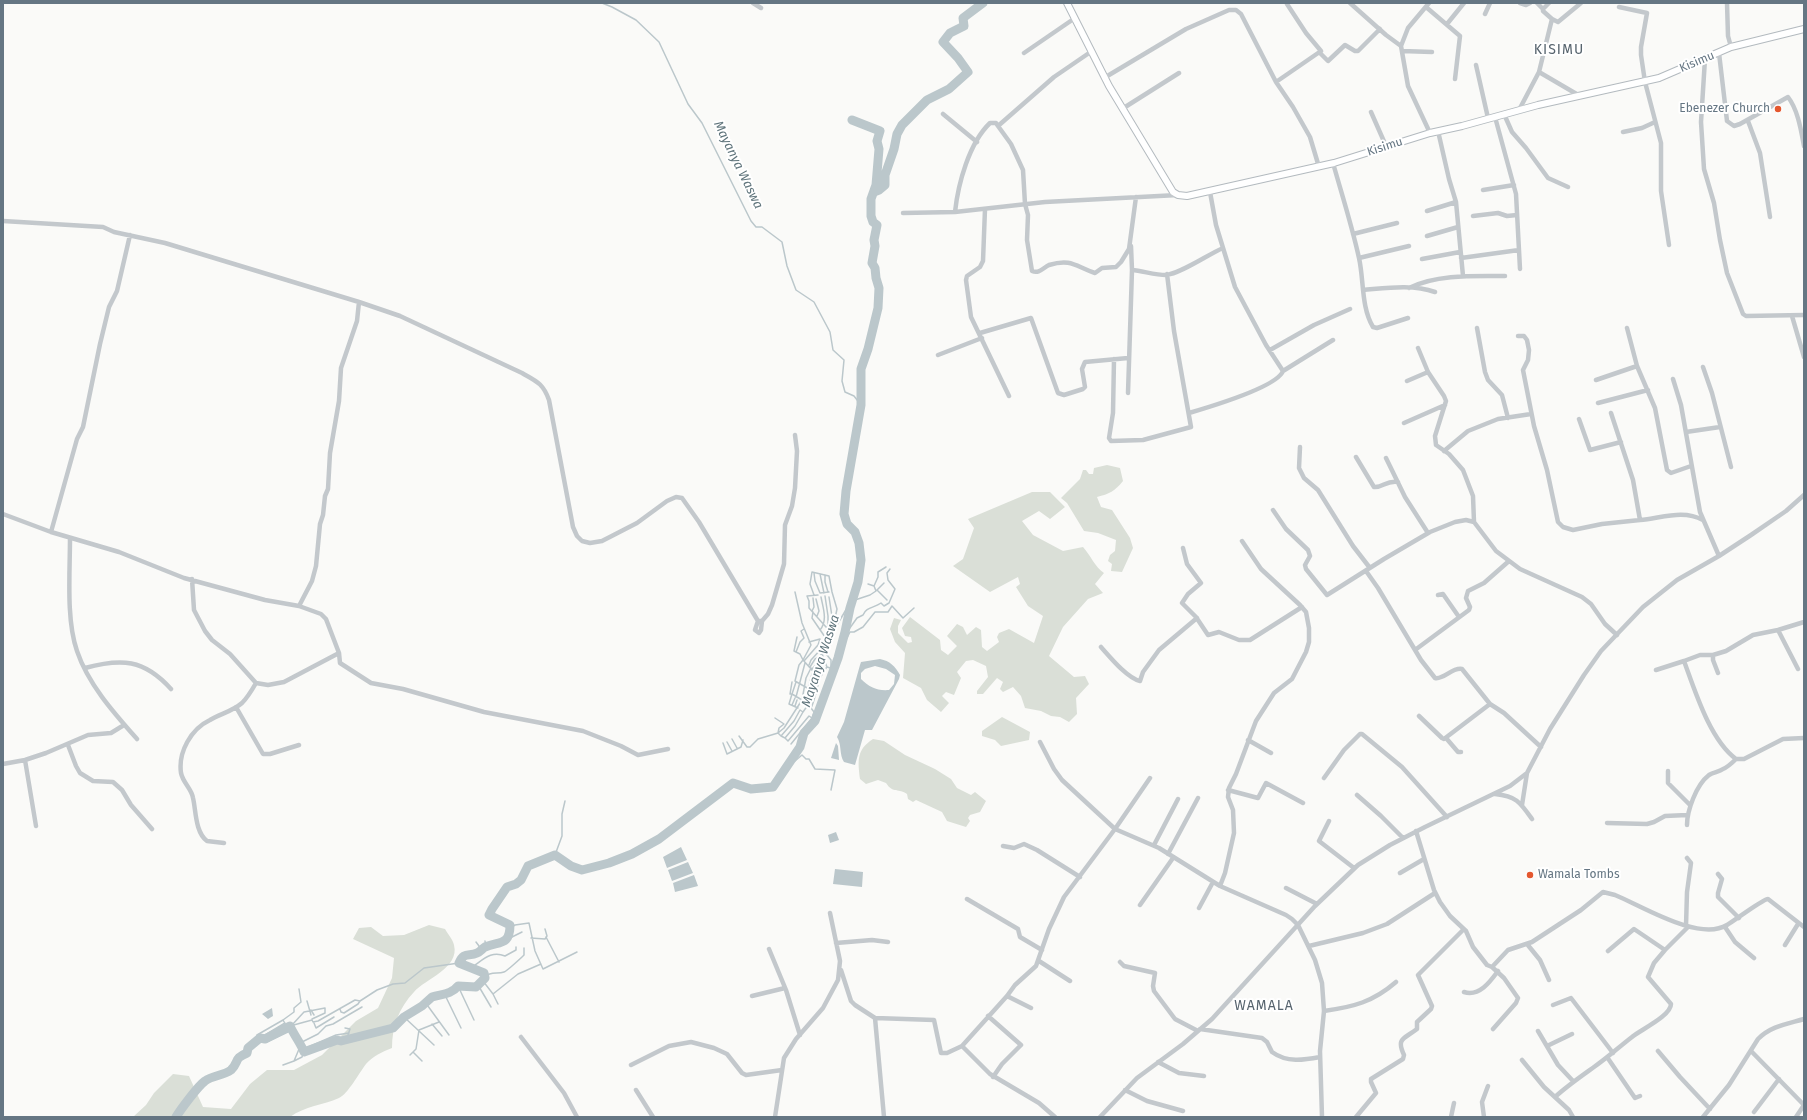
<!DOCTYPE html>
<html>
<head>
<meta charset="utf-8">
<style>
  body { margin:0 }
  #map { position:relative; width:1807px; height:1120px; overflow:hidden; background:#fafaf8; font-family:"Fira Sans",sans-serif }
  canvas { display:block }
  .frame { position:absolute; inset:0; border:4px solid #657683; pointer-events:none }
</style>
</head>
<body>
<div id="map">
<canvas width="1807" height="1120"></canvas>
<div class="frame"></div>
</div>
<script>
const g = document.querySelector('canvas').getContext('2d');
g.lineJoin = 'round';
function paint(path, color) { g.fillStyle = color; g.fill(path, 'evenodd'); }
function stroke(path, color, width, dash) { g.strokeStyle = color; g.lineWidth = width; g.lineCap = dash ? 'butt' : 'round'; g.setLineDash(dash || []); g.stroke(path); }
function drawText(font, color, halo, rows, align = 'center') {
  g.font = font + ' "Fira Sans",sans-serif'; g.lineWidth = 4; g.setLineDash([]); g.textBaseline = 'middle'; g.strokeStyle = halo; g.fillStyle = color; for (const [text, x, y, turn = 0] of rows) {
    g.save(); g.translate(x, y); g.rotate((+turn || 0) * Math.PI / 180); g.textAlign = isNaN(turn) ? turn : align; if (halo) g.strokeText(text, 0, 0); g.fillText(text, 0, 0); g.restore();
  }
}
paint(new Path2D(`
  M1107 465 1120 468 1123 481C1115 491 1109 494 1097 497L1101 507 1112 510 1130 538 1133 548 1122 572 1111 571 1112 564 1108 561 1110 555 1115 551 1116 540 1098 533 1084 531 1067 503 1061 498 1080 479 1083 470H1086L1089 474H1093L1094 468Z
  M1032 492H1050L1065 507 1050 519 1039 511 1022 521 1033 535 1063 551 1083 547C1091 556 1095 567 1104 573L1095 584 1103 593 1088 599 1063 627 1049 656 1074 677 1085 676 1089 684 1076 698 1077 714 1069 722 1060 717 1051 716 1041 711 1025 708 1021 696 1013 687 1003 692 1000 689 1003 682 997 678 983 694H977V691L988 677 986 666 973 660 966 661 957 672 961 678 954 695 946 692 942 696 949 703 941 712 927 700 921 688 903 678 905 653 895 642 890 629 894 618 901 620 898 626V633L908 643 912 642 911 637 905 636 902 628 910 617 940 640 941 650 948 655 957 646 947 636 957 624 963 627 967 635 976 627 981 630 982 647 987 651 999 642 997 637 999 633 1009 629 1034 643 1043 616 1028 606 1016 587 1020 584 1018 577 990 592 953 566 963 559 974 528 968 519Z
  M1002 717 1030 732 1029 740 1001 746 995 740 982 736V731Z
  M873 739 884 741 905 755 935 769 951 779 957 788 971 795 975 792 986 801 980 812 970 815 968 818 970 821 966 827 947 821 942 812 916 800 913 802 908 799 907 794C899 788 893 794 886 783L878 780 866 784 860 779C858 761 856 750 873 739Z
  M429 925 445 929C448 934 453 940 454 945 460 968 425 979 414 992 399 1008 392 1026 392 1048 382 1052 373 1056 366 1064 359 1073 348 1094 339 1098 323 1105 305 1106 290 1117H133L146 1105 154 1093 173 1074 189 1076 203 1107 231 1109 250 1084 267 1070H294L322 1055 356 1021 378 1008 392 978 394 958 353 939 359 928 371 927 383 936 404 935Z`), '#dadfd7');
paint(new Path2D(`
  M880 659C890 661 895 666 900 675L899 679 872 730H865L855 765 844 762C839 755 842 745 837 737L844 722 860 665 861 662ZM875 666 886 669 895 675 894 684 889 690C877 691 869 687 861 679V673L865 669Z
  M836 743 838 746 839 760 831 758Z
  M836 832 839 840 830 843 828 835Z
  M681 847 687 860 667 868 663 857Z
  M688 862 693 873 672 881 668 870Z
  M835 869 863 872 862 887 833 884Z
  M694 875 698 886 675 892 673 883Z
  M272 1008 273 1016 268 1019 262 1014Z`), '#bbc7cb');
stroke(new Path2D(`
  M602 3 612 7 636 20 659 42 688 104 702 123 751 221 756 227H762L782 242 787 266 796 290 814 302 830 332 833 350 844 360 842 381 845 392 854 396 861 405
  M814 573 815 581 820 593 829 592
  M820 574 824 593
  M825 575V582L828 592
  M874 586 878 577V572L886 567
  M877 590 887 600
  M877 590 884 583
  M795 592 802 623 811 645 803 660 820 679
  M814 595 810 584 812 572 829 576 832 592 837 609 834 623 821 646 823 657 827 667 834 669
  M818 595 807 596 809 601V608L826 627 831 629
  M825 596 828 616V627
  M829 597 833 623
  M816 599 819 611 817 616
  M852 601 870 595 876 591 874 586 868 584
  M812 611 814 607 813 598
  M813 612 812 618 825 637
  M820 630C828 620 823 608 821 597
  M834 630 847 608H850
  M845 632H847L857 618 863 615C866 607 874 608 881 603L884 606 889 603 895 589 888 580 887 573 890 569
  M797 637 794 651 800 654 803 660 799 665 795 681 816 693
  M809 642 820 639 819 642 822 643
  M843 646 850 632H854L863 627 875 612H888L892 606 903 618 914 608
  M796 652 800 642 804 638 801 631 804 629
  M804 661 818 645 819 642
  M809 665 811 660 822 648
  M810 667 815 659 822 654
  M831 668V660L827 655 828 642 833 633
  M812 669 821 659
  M813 670 822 663
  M815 673 818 669 823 666
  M792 682 790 694H792
  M808 688 812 674
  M813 689 817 676
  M792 694 796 682
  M796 697 805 663
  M792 705 795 698
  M795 706 797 700
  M798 708 789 704 792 694 802 700
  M775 718 784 724 779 728 778 733 781 736 794 721 800 710 803 712 810 702 813 703
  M739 736 747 747H750L758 739 778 733 784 728 802 700 806 678 811 668
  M781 736 785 738 795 726 803 712
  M785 738 788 741 809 716 812 718 814 712 811 708C817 696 817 677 827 667
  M732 739 737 748
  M727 742 732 751
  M723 743 727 754 741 747 743 740
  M791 744 812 718
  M791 762 795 761 802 755 806 759H809L815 769 835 770 831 790
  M555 855 562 836V814L565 801
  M510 928 515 925 529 923 535 951 543 969 577 952
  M546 937 559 962
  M531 938 545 939 547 936 545 929
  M506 940 522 932
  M485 941 486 947
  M476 942 479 946 478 952
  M472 967C483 960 491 950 505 956L516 950V947
  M485 976C491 972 498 974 504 972 507 971 521 958 524 955V948
  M483 981 493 994 518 974 541 964
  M478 985 491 1007
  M458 986 474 1020
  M444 993 461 1028
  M493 994 498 1004
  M307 1001 311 1015
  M425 1002 449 1035
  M340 1009 341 1012 344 1013 358 1004 360 1001
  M311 1010 314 1015
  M404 1017 434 1045
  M283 1020 294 1012V1008L301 1002 299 989
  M314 1023 316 1028 334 1017
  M432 1024 442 1036
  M292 1025 304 1012 325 1008V1013L312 1019
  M290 1026 312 1020 313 1022 318 1021 355 1000 360 1001 377 990 393 984 405 983 424 968 459 963
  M345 1028 350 1029 347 1038
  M260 1038 285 1023
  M265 1039 267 1042 292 1030
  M296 1039 299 1037 302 1042 318 1034 326 1026 333 1024 362 1007
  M258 1040 257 1035 283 1020 287 1027
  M413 1052 422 1061
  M410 1055 416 1049 419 1030 439 1022
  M294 1061 302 1057 304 1052
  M283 1065 294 1061 302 1042 306 1048 336 1035 349 1033`), '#bbc7cb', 1.5);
stroke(new Path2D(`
  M874 192 879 190 885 185V175L894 149 897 134 902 125 927 100 949 89 968 72 958 58 943 42 950 33 964 26 963 18 983 3
  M176 1117C181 1109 198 1086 205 1081 213 1075 223 1076 231 1070 240 1061 233 1059 247 1053L248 1048 260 1038 265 1039 290 1026C294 1035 301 1044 304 1052L337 1040 341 1041 393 1028 404 1017 422 1006 432 997C441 994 451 995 458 986L476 987 485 978 484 973 459 963C464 951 469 957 477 953 480 952 482 949 485 947 499 941 510 946 510 925L489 915 492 909 507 887 516 884 521 880 528 866 555 855 571 866 582 870 609 863 632 854 659 839 733 783 751 789 773 787 800 747 804 733 815 721 838 658 845 632 850 608 858 582 861 560 859 543 855 532 847 524 844 514 846 491 861 405V369L868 349 878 308 879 288 876 278 875 268 872 263 875 246 874 240 877 225 873 222 871 216V199L876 185 879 149 877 141 880 131 852 120`), '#bbc7cb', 9);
const secondary = new Path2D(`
  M1067 3 1109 86 1173 192 1178 195 1187 196 1334 163 1430 133 1462 126 1538 105 1659 78 1731 47 1804 29`);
stroke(secondary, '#b3babf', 8);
stroke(new Path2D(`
  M753 3 761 8
  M1350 3 1386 35 1401 46
  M1429 3 1408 28 1401 46 1408 86 1430 133
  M1520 3 1526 5 1530 3
  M1537 3 1543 9
  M1549 3 1543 9V11L1552 19 1558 22 1581 3
  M1727 3 1728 36 1731 47
  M1426 7 1460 36 1455 79
  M1619 7 1647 13 1641 47V55L1645 82 1661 143V191L1669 245
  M1485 14 1490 3
  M1447 24 1464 3
  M1092 51 1054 77 998 126 1011 144 1023 170 1025 204 1028 215 1027 240 1032 271C1039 274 1043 268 1049 265 1072 258 1076 267 1095 273L1102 268 1116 267 1121 262 1129 249 1136 197
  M1402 51 1432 52
  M1024 53 1075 18
  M1320 53 1328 61 1345 45 1355 51H1358L1380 29
  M1719 53 1727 121 1734 126 1740 124 1788 97C1798 110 1801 130 1804 146
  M1705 59 1701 122 1704 169 1714 203 1720 240 1727 273 1743 314 1746 316 1804 315
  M1476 65 1488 118
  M1539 72 1580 96
  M1104 78 1186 29 1229 10H1236L1241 14 1276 82 1293 107 1310 137 1319 167
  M1276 82 1321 51 1306 33 1287 4
  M1122 109 1179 73
  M1519 110 1539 72 1552 19
  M1371 112 1386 146
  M943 114 977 142
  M1504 114 1512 132 1526 148 1548 178 1568 187
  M1495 117 1516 194 1520 269
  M1748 121 1760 153 1770 217
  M1438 131 1449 179 1456 202 1463 276
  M1623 132 1642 128 1655 122
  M1333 163C1342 195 1352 226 1359 258 1364 280 1361 307 1373 327L1377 328 1408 318
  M1483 190 1514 185
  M1210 192 1216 225 1235 287 1266 345 1283 371
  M985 209 983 261 980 267 967 276 966 280 971 317 1009 396
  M1427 211 1456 202
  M955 212C958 184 969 143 990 123H996L998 126
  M903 213 955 212 1045 202 1178 195
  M1473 216 1498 213 1507 216 1517 215
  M3 221 103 227 114 232 165 243 359 302 357 321 341 368 339 401 330 453 328 489 325 496 323 515 320 524 316 566 312 581 299 606
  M1353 234 1397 223
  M1427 236 1458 227
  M1359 258 1409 246
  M1461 258 1519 250
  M1422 259 1460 252
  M1132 270C1143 271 1155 275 1166 275 1180 274 1209 254 1223 248
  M1409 288C1437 274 1475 276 1505 276
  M1363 290C1387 288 1412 284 1435 292
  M359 302 400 316 522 373C536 381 543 383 549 400L573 527 577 536 582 541 590 543 602 541 637 523 667 501 676 497 682 498 699 522 758 621
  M1792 316 1804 357
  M1477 328 1485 372 1488 380 1502 395 1508 418
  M1627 328 1637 366 1655 408 1667 470 1671 473 1691 466
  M980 333 1031 318 1058 393 1064 395 1083 389 1085 387 1082 369 1085 362 1128 358
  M1518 336H1524L1527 340 1529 350 1528 360 1523 370 1534 426 1547 470 1558 522 1563 527 1573 530 1602 524 1640 520
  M1418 348 1428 372 1444 396 1446 401 1435 436 1436 445 1449 454 1463 470 1473 496 1474 522 1496 551 1520 569 1582 597 1591 604 1605 624 1617 635
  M1270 350 1314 325 1350 309
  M938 355 982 338
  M1114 359 1113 413 1109 438 1111 441 1143 440 1191 427 1174 331 1167 274
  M1703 367 1712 393 1731 467
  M1673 379 1681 405 1700 512 1719 556
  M1596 380 1637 366
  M1407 381 1428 372
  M1128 393 1132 270 1131 246
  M1598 403 1648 390
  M1189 413C1206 408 1277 387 1283 371L1333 340
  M1611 413 1633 480 1640 520C1662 518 1683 509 1703 520
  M1579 419 1590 450 1621 442
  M1404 423 1445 405
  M1686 432 1720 427
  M1300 447 1299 468 1304 478 1318 490 1353 546 1370 568
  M1444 451 1468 431 1498 419 1531 414
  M1356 457 1374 487C1383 488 1386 480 1398 482
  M1386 458 1405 497 1428 533
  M1273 510 1286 529 1308 550 1310 556 1305 565 1306 569 1327 595 1384 559 1430 532 1455 522 1466 520 1474 522
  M3 514 51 532 119 552 184 578 265 600 299 606 321 614 326 619 339 653 340 663 371 683 403 689 484 712 583 731 621 746 638 755 668 749
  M51 532 77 439 83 427 100 344 109 307 117 291 130 235
  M70 538C70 572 66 620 77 651 88 684 114 713 137 739
  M1183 548 1187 564 1201 583 1188 594 1182 603 1196 617 1208 635 1219 632 1239 640H1250L1302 607
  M1366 571 1378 588 1421 660 1435 678C1444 680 1452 667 1462 669L1490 704 1504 713 1541 747
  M192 579 194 610 205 631 212 640 230 654 256 683 268 685 284 682 339 653
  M1438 595 1443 594 1459 617
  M758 621H762L761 630 759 633 755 630Z
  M762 621 768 614 772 605 784 564 785 525 792 506 795 488 797 451 795 435
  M1778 630 1798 669
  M1101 647C1110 657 1127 678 1140 681L1143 672 1159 650 1197 618
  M1415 650 1469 610 1470 607 1466 598 1468 591 1484 583 1509 561
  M1684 661 1700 655H1713
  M85 668C121 658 144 659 171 689
  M1656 670 1684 661C1695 691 1710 740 1736 759H1744L1783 739 1804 738
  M1718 673 1713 660V655L1726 651 1753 635 1778 630 1804 622
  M236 707 263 754H270L299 745
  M1419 716 1442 738 1444 739 1490 704
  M1446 738 1458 752H1461
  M1248 740 1271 753
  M1040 742 1054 769 1062 780 1115 829 1150 778
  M68 745 76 766 80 773 93 781 113 782 122 790 131 805 152 829
  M25 760 36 826
  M3 764 25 760 46 753 88 735 111 733 124 725
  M1668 771V783L1690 805
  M1324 778 1344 750 1360 734H1362L1402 767 1447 817
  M1228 790 1258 798 1266 783 1303 803
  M1495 794C1516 796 1520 802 1532 819
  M1357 795 1381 816 1403 838
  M1522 805 1527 773
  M1329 821 1319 841 1354 868
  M1607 823 1647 824 1654 822 1665 816 1687 815
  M1687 825C1687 811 1696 785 1709 775 1714 772 1719 772 1723 769 1728 767 1732 763 1736 759
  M1416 831 1434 890 1440 902 1450 916 1466 931 1473 947 1487 965 1492 967 1504 978 1518 998 1516 1003 1493 1029
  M224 843 207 841C195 832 196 810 193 798 192 789 183 783 181 773 178 752 191 729 210 720 220 714 233 711 242 703 248 697 252 690 256 683
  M1154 845 1178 799
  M1003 846 1014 848 1024 844 1037 850 1080 877
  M1168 854 1198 798
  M1400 873 1424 859
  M1718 874 1722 879 1718 893V897L1739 918
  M1220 886 1225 873 1234 833 1233 810 1228 797 1229 788 1236 774 1256 721 1274 693 1292 679 1306 652 1309 642V628L1306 612 1300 605 1261 569 1242 541
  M1286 888 1317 904
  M967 899 1018 929 1020 937 1042 950
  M1140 905 1173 858
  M1199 908 1213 882
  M1686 926 1687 892 1691 863 1687 858
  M1725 927 1735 942 1754 958
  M836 943 872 940 888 942
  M1527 944 1540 960 1549 980
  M1785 945 1798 924
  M1309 946 1363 933 1387 924 1435 893
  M769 949 786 990 800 1035
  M1608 951 1634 929 1665 950 1688 927
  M1039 961 1070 981
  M1120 962 1124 966 1155 973 1153 986 1154 991 1175 1019 1198 1031
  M1492 967 1508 950 1532 942 1581 910 1603 892 1615 895C1642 906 1699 942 1727 925 1734 921 1763 899 1768 899L1804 927
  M841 970 851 1001 855 1005 875 1018 884 1117
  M1464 992C1479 997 1490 982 1498 971
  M752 996 785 988
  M1007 996 1031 1008
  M1553 1005 1571 998 1613 1053
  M1324 1011C1353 1007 1373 1002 1396 982
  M988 1016 1021 1045 1002 1064 993 1077
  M875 1018 934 1020 941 1053H947L962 1046 1007 996 1015 985 1036 966 1049 929 1064 897 1115 829 1159 848 1220 886 1286 915 1292 919 1298 925 1315 960 1322 983 1324 1011 1320 1051 1322 1117
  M1200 1029 1262 1038 1267 1042 1272 1052C1287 1063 1304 1060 1320 1057
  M1538 1031 1558 1065 1573 1081
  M521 1037 564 1093 577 1117
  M962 1046 990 1074 1039 1103 1055 1117
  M1547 1046 1572 1034
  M1658 1051 1680 1077 1710 1109
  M1751 1051 1804 1105
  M1607 1057 1635 1098 1640 1096
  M1522 1060 1544 1087 1569 1110 1573 1117
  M1158 1062 1179 1073 1204 1076
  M631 1065 669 1046 691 1042 714 1048 727 1054 742 1073 746 1075 782 1070
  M636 1090 653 1117
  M1125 1090 1147 1101 1183 1111
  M1555 1097C1567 1086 1580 1077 1594 1067 1607 1058 1619 1047 1632 1037 1640 1030 1671 1016 1671 1004L1648 977 1654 963 1665 950
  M1754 1112 1779 1079
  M775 1117 784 1058 796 1039 823 1008 838 980 840 961 830 913
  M1100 1117 1137 1078 1183 1044 1212 1019 1315 906 1358 865 1390 845 1425 827 1510 786 1527 773 1550 729 1584 675 1601 651 1643 607 1677 580 1719 556 1751 535 1786 511 1804 495
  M1356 1117 1376 1093 1371 1082V1079L1403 1059 1404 1055C1396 1038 1404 1039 1417 1029V1022L1431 1009 1432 1006 1418 975 1464 929
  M1451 1117 1454 1103
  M1484 1117 1482 1102 1488 1086
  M1703 1117 1729 1085 1758 1039C1771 1026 1787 1024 1804 1019
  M1796 1117 1804 1105`), '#c3c8cc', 4.5);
stroke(secondary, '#fff', 6);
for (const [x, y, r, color] of [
  [1778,109,4,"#e4572e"],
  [1530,875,4,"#e4572e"]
]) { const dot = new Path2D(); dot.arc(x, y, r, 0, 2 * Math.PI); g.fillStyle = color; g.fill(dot); stroke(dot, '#fff', 1.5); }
drawText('12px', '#657683', '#fff', [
  ["Kisimu",1697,62,-23],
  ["Kisimu",1385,147,-18]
]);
drawText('12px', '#657683', '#fff', [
  ["Ebenezer Church",1770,109],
  ["Wamala Tombs",1538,875,"left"]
], 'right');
drawText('italic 13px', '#60757c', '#fff', [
  ["Mayanya Waswa",738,165,64],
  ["Mayanya Waswa",821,661,-72]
]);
g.letterSpacing = '1px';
drawText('14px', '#57646e', '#fff', [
  ["KISIMU",1559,50],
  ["WAMALA",1264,1006]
]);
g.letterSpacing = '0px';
</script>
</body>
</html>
